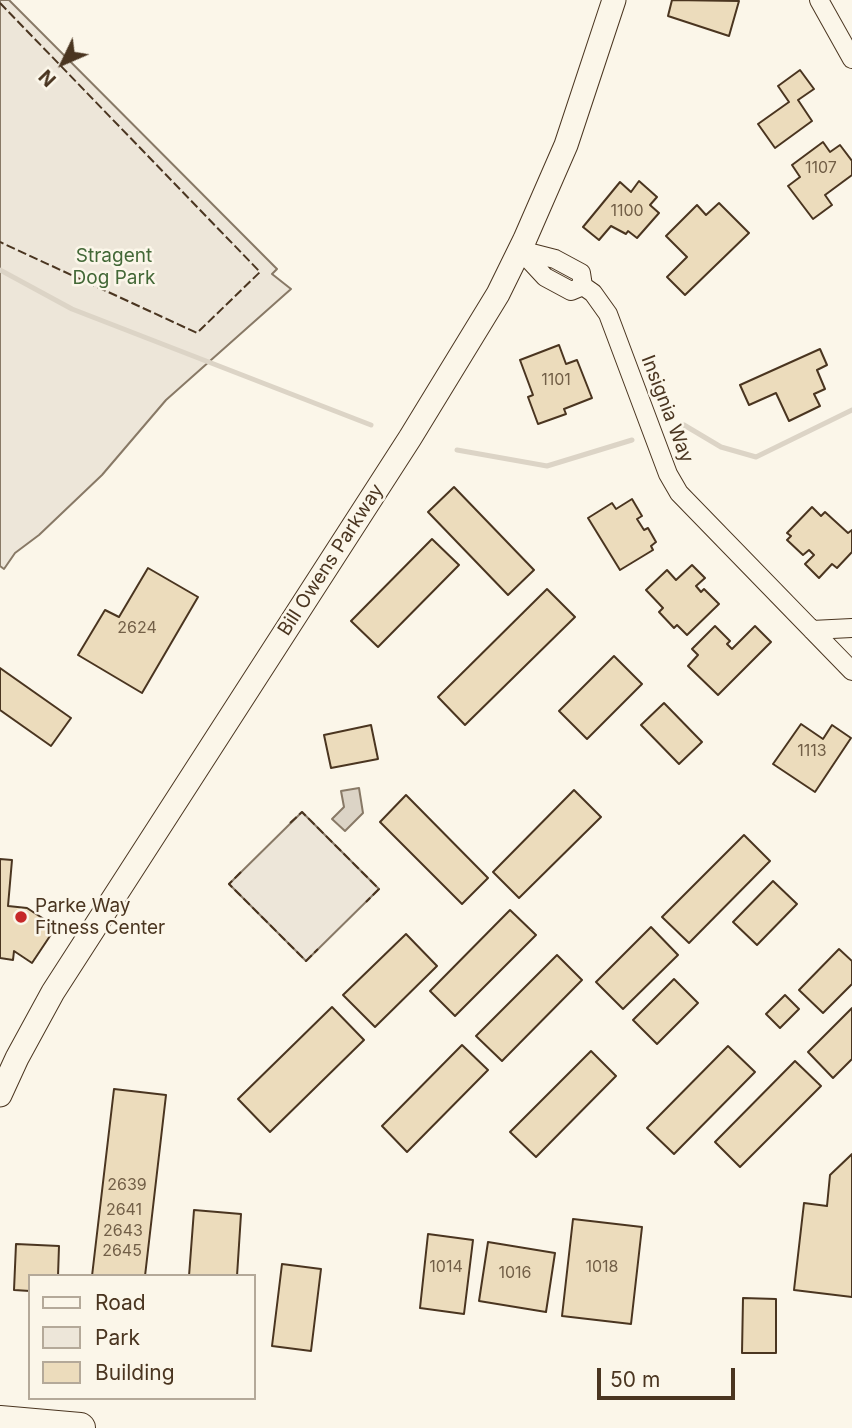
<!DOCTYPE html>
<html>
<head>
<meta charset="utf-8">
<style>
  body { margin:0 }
  #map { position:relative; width:852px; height:1428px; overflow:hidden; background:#fbf6e9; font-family:Inter,sans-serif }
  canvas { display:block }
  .legend { position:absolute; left:28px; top:1274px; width:228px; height:126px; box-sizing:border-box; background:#fbf6e9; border:2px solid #b4a999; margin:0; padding:9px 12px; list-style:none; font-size:21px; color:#4a3520 }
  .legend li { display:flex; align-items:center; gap:14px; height:35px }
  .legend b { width:35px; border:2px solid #b4a999 }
  .north { position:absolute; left:28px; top:28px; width:70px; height:70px; -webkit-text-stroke:5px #fbf6e9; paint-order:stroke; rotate:226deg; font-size:19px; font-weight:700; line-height:28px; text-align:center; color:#4a3520 }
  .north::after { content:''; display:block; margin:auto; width:24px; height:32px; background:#4a3520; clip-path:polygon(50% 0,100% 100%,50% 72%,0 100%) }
  .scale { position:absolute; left:597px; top:1368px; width:138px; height:32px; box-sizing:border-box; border:4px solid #4a3520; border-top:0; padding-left:9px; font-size:21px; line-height:24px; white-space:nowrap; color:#4a3520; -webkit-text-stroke:5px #fbf6e9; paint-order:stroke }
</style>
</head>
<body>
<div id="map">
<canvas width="852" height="1428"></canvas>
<ul class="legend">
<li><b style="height:9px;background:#fbf6e9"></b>Road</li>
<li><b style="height:19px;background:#ede6d9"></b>Park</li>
<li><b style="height:19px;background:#ecdcbc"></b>Building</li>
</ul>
<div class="north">N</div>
<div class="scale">50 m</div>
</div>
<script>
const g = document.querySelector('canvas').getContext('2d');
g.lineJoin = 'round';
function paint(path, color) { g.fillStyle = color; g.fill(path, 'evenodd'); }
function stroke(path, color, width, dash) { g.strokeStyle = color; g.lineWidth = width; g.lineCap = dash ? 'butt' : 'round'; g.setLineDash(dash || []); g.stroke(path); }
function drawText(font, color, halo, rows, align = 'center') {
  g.font = font + ' Inter,sans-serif'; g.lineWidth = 5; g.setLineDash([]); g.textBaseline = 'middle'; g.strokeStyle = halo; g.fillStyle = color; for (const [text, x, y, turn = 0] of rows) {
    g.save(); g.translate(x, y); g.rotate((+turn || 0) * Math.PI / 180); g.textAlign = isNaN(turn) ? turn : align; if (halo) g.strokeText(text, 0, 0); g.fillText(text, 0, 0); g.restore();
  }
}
const green = new Path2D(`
  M0 0H9L277 269 272 274 291 289 166 400 102 475 39 535 15 553 4 569 0 566Z
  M302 812 379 889 306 961 229 884Z`);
paint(green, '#ede6d9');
stroke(green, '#887966', 2);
const water = new Path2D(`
  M359 788 363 813 345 831 332 819 344 807 341 791Z`);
paint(water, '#dcd4c6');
stroke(water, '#887966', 2);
stroke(new Path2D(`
  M0 270 72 309 371 425
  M684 425 721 447 756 457 852 410
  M457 450 547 466 632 440`), '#dcd4c6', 5);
const building = new Path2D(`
  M672 0 739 1 729 36 668 16Z
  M800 70 814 89 798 100 812 121 775 148 758 124 789 102 778 86Z
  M823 142 830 152 840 145 852 161V175L825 195 832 205 813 219 788 186 800 177 792 165Z
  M639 181 657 197 650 205 659 213 637 238 628 231 626 234 611 226 599 240 583 227 620 182 631 192Z
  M719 203 749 233 685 295 667 277 687 257 666 236 697 205 706 215Z
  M559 345 566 364 577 360 592 398 564 409 566 414 538 424 528 397 533 395 520 360Z
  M820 349 827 365 817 370 825 389 814 394 820 406 789 421 776 393 749 405 740 385Z
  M454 487 534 570 508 595 428 512Z
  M632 499 642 516 637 519 644 530 648 528 656 542 651 546 653 550 620 570 588 518 612 503 616 509Z
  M812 507 821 516 825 512 848 533 852 530V552L837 568 832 564 819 578 805 564 814 555 809 550 803 555 787 540 791 536 787 533Z
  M432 539 459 565 378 647 351 621Z
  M692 565 705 578 696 586 701 592 704 589 719 604 687 635 677 625 674 628 659 612 663 608 646 590 667 570 676 580Z
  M148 568 198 597 142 693 78 655 105 610 119 617Z
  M547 589 575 617 465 725 438 697Z
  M715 626 730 641 727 644 732 649 755 626 771 642 718 695 688 666 698 655 692 649Z
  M614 656 642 684 587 739 559 711Z
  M0 668 71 718 51 746 0 710Z
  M664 703 702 742 679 764 641 725Z
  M801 724 823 739 832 725 851 738 815 792 773 764Z
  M371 725 378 759 331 768 324 735Z
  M574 790 601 817 519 898 493 872Z
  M406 795 488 878 462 904 380 822Z
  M744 835 770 861 689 943 662 917Z
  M0 859 12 860 8 906 27 908 56 927 32 963 14 951 13 960 0 958Z
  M773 881 797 904 757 945 733 922Z
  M510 910 536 935 455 1016 430 991Z
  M651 927 678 955 623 1009 596 982Z
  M406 934 437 966 375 1027 343 995Z
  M839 949 852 961V984L823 1013 799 990Z
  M557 955 582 980 502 1061 476 1036Z
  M674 979 698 1003 657 1044 633 1020Z
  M785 995 799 1009 780 1028 766 1014Z
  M332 1007 364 1040 270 1132 238 1099Z
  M852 1008V1059L833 1078 808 1052Z
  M462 1045 488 1070 407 1152 382 1126Z
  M728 1046 755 1072 674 1154 647 1128Z
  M591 1051 616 1076 536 1157 510 1132Z
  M795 1061 821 1086 740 1167 715 1142Z
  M114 1089 166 1095 145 1276H92Z
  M852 1154V1297L794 1290 804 1203 827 1206 830 1175Z
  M194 1210 241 1214 237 1276H189Z
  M573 1219 642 1227 631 1324 562 1316Z
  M428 1234 473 1240 464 1314 420 1308Z
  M488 1242 555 1253 546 1312 479 1301Z
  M16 1244 59 1246 58 1276H30V1291L14 1290Z
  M282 1264 321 1269 311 1351 272 1346Z
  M743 1298 776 1299V1353H742Z`);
paint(building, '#ecdcbc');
stroke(building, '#4a3520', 2);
const street = new Path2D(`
  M819 0 852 59
  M520 250 555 259 581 273 583 286 571 291 545 277Z
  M583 286 593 293 608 314 668 474 679 493 852 671
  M812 630 852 628`);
const secondary = new Path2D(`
  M0 1095 17 1058 53 992 410 438 498 294 525 239 566 145 614 0`);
const highway = new Path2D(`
  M0 1421 80 1428`);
stroke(street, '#4a3520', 20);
stroke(secondary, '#4a3520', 25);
stroke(highway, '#4a3520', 32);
stroke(street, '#fbf6e9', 18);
stroke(secondary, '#fbf6e9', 23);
stroke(highway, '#fbf6e9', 30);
stroke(new Path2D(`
  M0 3 260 272 197 333 0 242
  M290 823 302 812 379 889 366 902
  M241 872 229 884 306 961 318 949`), '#4a3520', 2, [9, 3.5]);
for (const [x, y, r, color] of [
  [21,917,7,"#c62828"]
]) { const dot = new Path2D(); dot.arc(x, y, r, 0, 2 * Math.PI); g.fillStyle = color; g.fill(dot); stroke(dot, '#fbf6e9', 2.5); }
drawText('16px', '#725f47', null, [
  ["1107",821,168],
  ["1100",627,211],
  ["1101",556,380],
  ["2624",137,628],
  ["1113",812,751],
  ["2639",127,1185],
  ["2641",124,1210],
  ["2643",123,1231],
  ["2645",122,1251],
  ["1014",446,1267],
  ["1018",602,1267],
  ["1016",515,1273]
]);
drawText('19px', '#436837', '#fbf6e9', [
  ["Stragent",114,256],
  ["Dog Park",114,278]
]);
drawText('19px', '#4a3520', '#fbf6e9', [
  ["Insignia Way",667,409,69],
  ["Bill Owens Parkway",331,560,-57]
]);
drawText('19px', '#4a3520', '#fbf6e9', [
  ["Parke Way",35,906],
  ["Fitness Center",35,928]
], 'left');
</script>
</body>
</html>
